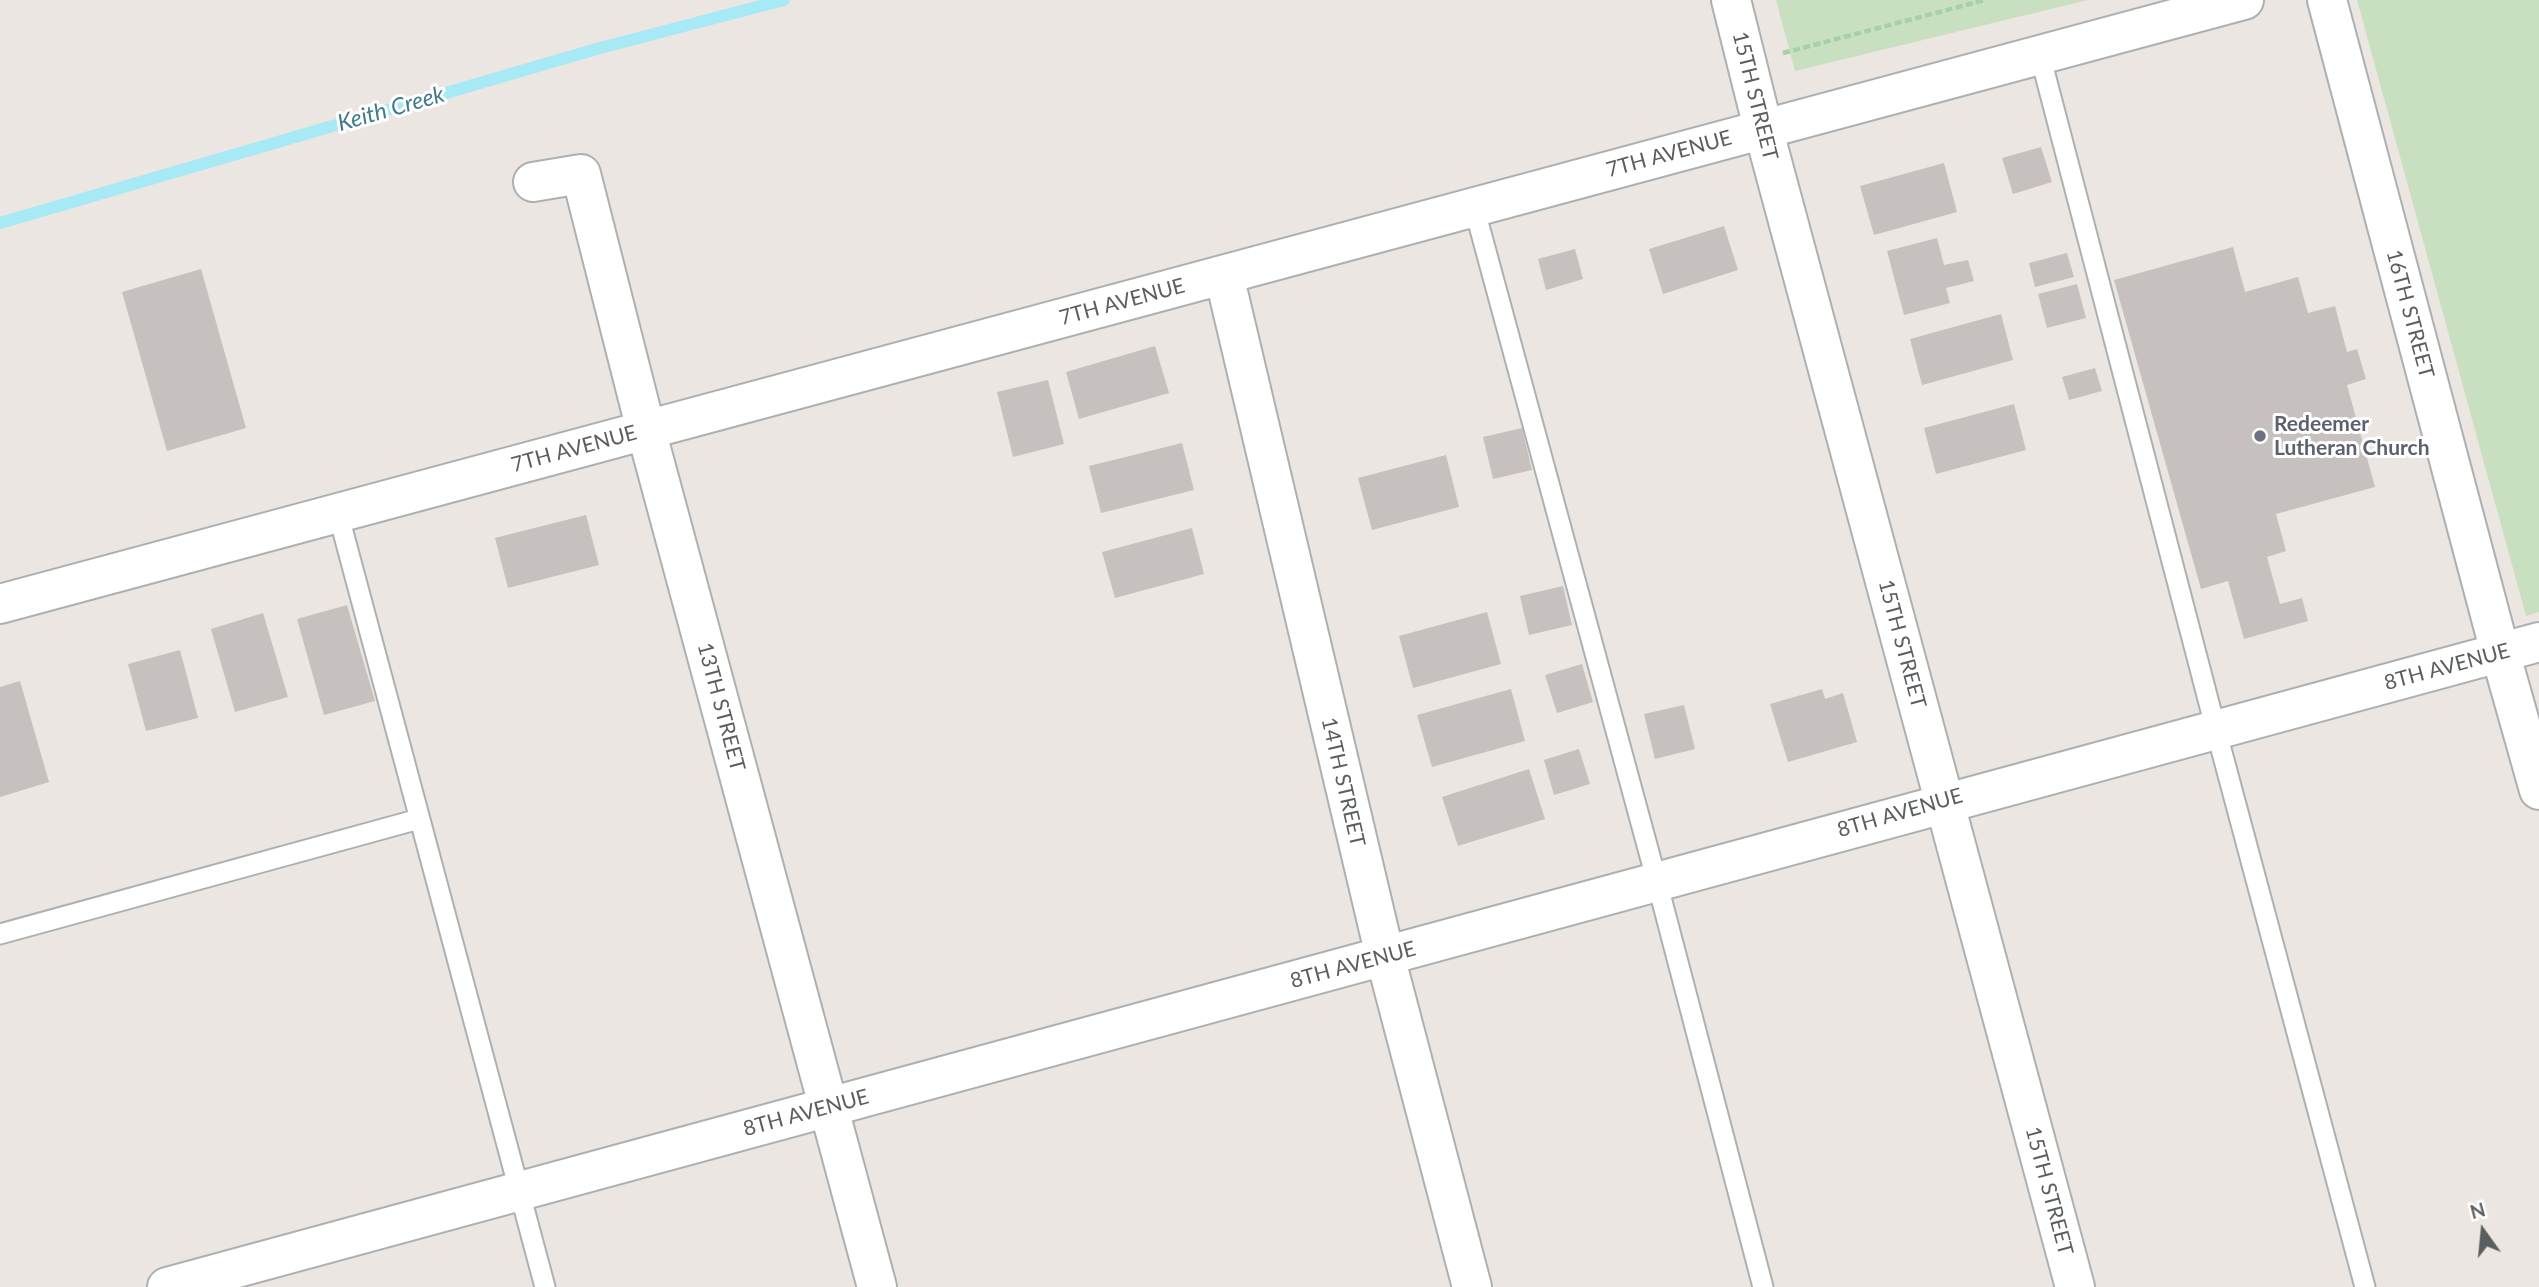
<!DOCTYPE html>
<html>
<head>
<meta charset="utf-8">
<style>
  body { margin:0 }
  #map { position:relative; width:2539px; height:1287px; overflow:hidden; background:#ebe6e1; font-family:Lato,sans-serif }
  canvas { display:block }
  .north { position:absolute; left:2448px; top:1196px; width:70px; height:70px; -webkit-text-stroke:5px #fff; paint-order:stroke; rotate:345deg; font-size:19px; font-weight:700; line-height:28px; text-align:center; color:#5a5e60 }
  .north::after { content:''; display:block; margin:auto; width:24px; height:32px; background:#5a5e60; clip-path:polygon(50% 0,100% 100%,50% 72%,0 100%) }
</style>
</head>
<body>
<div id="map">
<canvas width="2539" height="1287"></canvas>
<div class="north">N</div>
</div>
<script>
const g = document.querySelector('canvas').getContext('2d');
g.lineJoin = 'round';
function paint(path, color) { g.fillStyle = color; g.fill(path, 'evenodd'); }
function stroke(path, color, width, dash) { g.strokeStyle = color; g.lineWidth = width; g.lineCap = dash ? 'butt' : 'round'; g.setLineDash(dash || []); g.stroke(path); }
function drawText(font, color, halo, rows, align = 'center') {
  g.font = font + ' Lato,sans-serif'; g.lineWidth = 6; g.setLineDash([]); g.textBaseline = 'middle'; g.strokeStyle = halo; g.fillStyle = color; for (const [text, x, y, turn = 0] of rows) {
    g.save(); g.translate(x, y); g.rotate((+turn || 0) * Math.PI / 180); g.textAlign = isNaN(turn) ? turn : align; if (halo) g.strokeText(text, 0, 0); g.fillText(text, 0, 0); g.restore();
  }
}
paint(new Path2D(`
  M1776 0H2088L1795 71Z
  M2357 0H2539V612L2526 616Z`), '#c9e0c0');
stroke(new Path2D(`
  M0 223 600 48 784 0`), '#a7e9f5', 12);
paint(new Path2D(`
  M2041 147 2052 182 2013 194 2002 158Z
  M1944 163 1957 212 1874 235 1860 186Z
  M1724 226 1738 270 1663 294 1649 249Z
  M1937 238 1944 265 1968 260 1974 281 1946 288 1950 303 1904 315 1887 251Z
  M2233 247 2245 292 2298 277 2308 313 2335 306 2347 352 2357 349 2366 379 2347 385 2375 487 2276 514 2286 551 2267 557 2280 604 2302 598 2308 621 2244 639 2228 581 2201 589 2114 280Z
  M1575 249 1583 279 1546 290 1538 259Z
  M2067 253 2074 277 2035 287 2029 263Z
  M201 269 246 428 167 451 122 292Z
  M2077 284 2086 318 2047 328 2038 294Z
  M2001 314 2013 360 1922 385 1910 339Z
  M1155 346 1169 393 1079 419 1066 372Z
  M2095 368 2102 391 2069 400 2062 377Z
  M1048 380 1064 444 1013 457 997 392Z
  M2014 404 2026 450 1936 474 1924 428Z
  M1522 428 1532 470 1493 479 1483 437Z
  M1182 443 1194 490 1101 513 1089 466Z
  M1446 455 1459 507 1372 530 1358 478Z
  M586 515 599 565 508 588 495 538Z
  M1192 528 1204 574 1115 598 1102 552Z
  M1563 586 1572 625 1529 635 1520 596Z
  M347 605 375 701 324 715 297 619Z
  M1487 612 1501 664 1413 688 1399 636Z
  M263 613 288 697 235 712 211 629Z
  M180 650 198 718 146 731 128 664Z
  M1582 664 1593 702 1557 713 1545 675Z
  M20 681 49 782 0 797V687Z
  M1511 689 1525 741 1432 767 1417 715Z
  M1822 689 1825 699 1843 693 1857 742 1788 762 1770 704Z
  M1684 705 1695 749 1655 759 1644 714Z
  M1579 749 1590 784 1554 795 1544 760Z
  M1529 769 1545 819 1458 846 1442 797Z`), '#c6c1be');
const service = new Path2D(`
  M2040 55 2216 730 2365 1287
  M1474 207 1657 882 1763 1287
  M338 513 545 1287
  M0 934 419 819`);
const minor = new Path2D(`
  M1731 0 1763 128 2075 1287
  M2327 0 2500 652 2539 790
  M533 182 581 174 646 430 877 1287
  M1224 275 1385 956 1472 1287
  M0 604 2244 0
  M167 1287C958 1072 1748 854 2539 642`);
stroke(service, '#adb0b2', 23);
stroke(minor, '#adb0b2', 42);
stroke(new Path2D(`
  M1783 53 1985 0`), '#a5d1a4', 4.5, [7, 3.5]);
stroke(service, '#fff', 19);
stroke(minor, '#fff', 38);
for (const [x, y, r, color] of [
  [2260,436,7,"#6b7280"]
]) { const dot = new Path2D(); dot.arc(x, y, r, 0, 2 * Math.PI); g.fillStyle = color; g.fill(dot); stroke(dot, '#fff', 2.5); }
drawText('21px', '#5a5e60', '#fff', [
  ["15TH STREET",1755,96,76],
  ["7TH AVENUE",1669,154,-15],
  ["7TH AVENUE",1122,302,-15],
  ["16TH STREET",2410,314,75],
  ["7TH AVENUE",574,449,-15],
  ["15TH STREET",1902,644,75],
  ["8TH AVENUE",2447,667,-15],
  ["13TH STREET",721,707,75],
  ["14TH STREET",1343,782,77],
  ["8TH AVENUE",1900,813,-16],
  ["8TH AVENUE",1353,965,-15],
  ["8TH AVENUE",806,1113,-15],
  ["15TH STREET",2049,1191,75]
]);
drawText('bold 21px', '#5b616d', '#fff', [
  ["Redeemer",2274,424],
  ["Lutheran Church",2274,448]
], 'left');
drawText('italic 23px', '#3e798c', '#fff', [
  ["Keith Creek",391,109,-16]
]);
</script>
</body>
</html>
